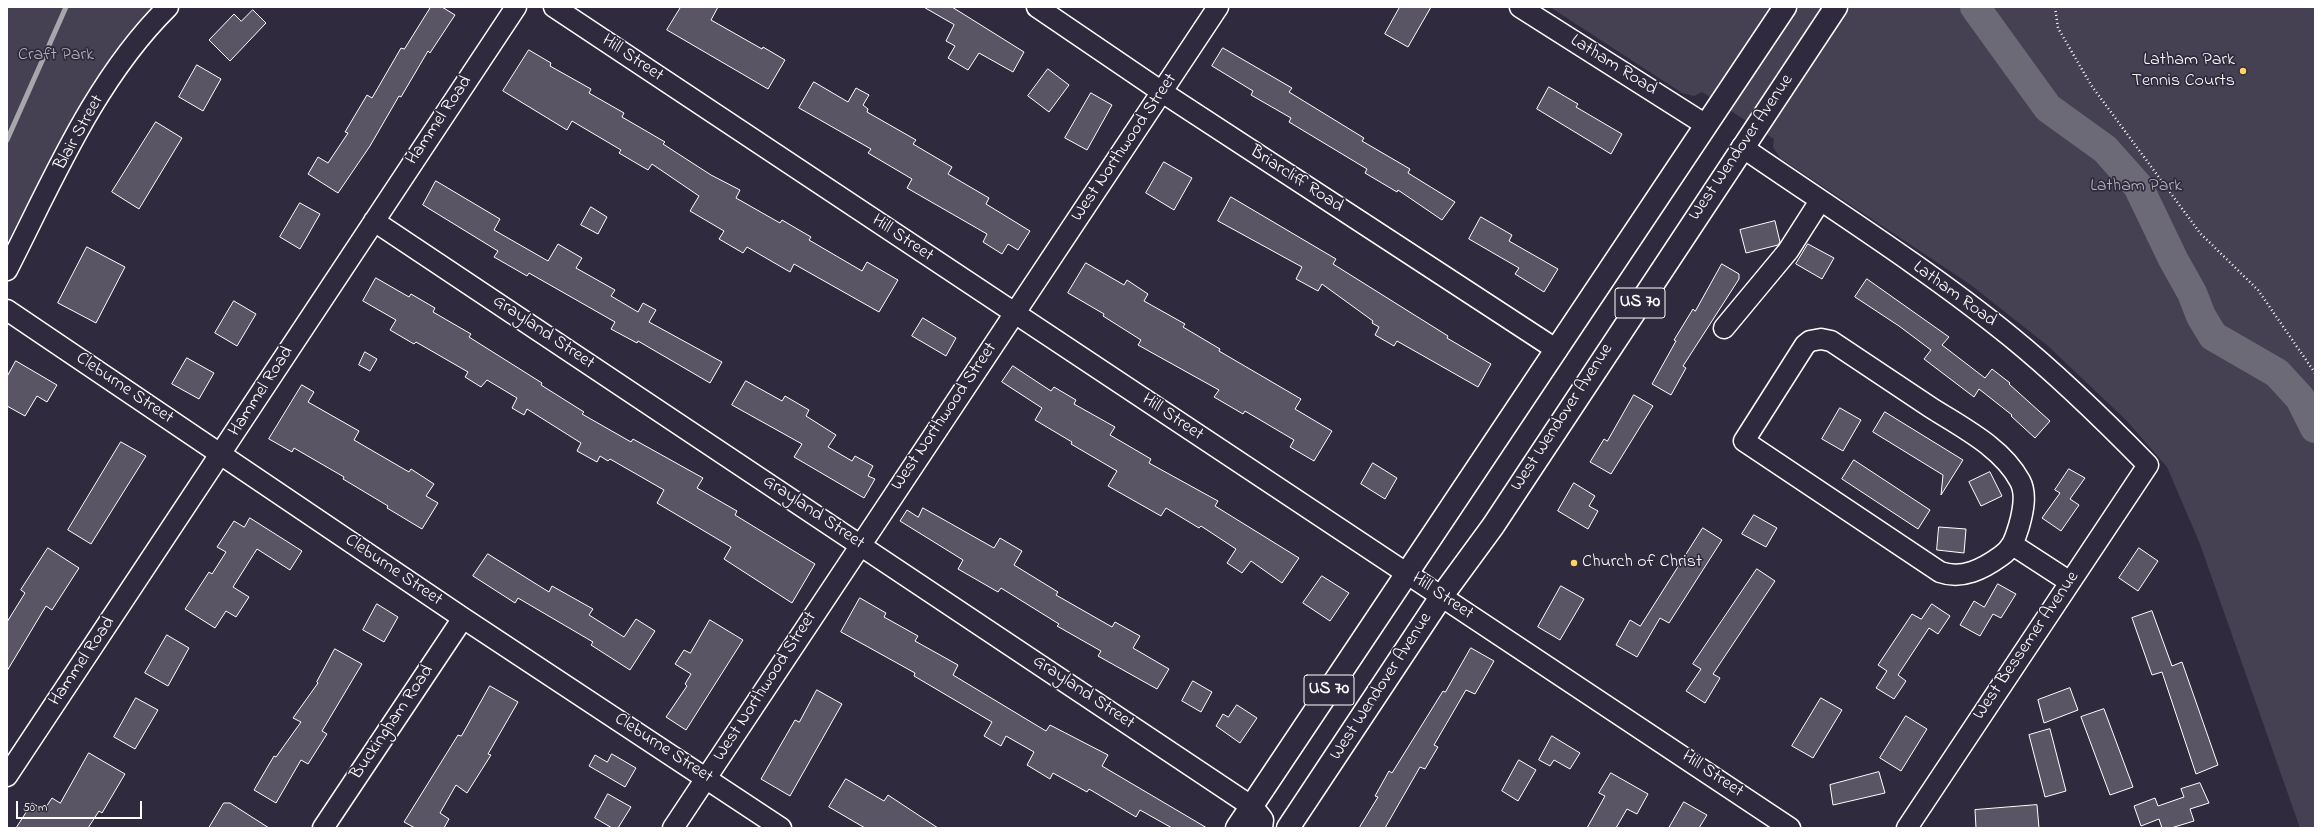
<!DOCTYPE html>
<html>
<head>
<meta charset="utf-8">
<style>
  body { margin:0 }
  #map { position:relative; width:2322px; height:835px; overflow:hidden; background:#2f2a3d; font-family:"Indie Flower",sans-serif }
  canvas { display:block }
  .frame { position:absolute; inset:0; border:8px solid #fff; pointer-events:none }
  .scale { position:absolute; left:16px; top:801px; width:126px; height:18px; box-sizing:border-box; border:2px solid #fff; border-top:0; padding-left:5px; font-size:12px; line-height:14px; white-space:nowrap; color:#fff; -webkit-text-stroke:3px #2f2a3d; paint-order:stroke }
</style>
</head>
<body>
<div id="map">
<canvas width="2322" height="835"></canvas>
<div class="frame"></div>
<div class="scale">50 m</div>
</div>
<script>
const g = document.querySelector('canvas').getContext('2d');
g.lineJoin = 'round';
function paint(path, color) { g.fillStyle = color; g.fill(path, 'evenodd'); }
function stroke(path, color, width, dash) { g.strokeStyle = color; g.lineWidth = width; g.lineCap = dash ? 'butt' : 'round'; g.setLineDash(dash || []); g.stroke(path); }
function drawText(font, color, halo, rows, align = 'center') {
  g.font = font + ' "Indie Flower",sans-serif'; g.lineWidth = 3.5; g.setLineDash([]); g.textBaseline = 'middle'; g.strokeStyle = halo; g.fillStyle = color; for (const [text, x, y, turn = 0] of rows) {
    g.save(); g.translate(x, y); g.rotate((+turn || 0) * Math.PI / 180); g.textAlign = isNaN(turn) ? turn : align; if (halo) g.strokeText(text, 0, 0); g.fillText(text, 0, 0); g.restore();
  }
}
paint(new Path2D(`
  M7 7H159L118 53 78 109 7 251Z
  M1550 7H2315V828H2300L2200 544 2167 467 2126 420 2048 346 1971 285 1780 158 1773 147 1774 139 1702 92 1694 96 1682 93Z`), '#464152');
stroke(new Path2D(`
  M7 140 66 7`), '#a7a6ad', 5);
stroke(new Path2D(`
  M1975 7 2048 108 2105 149 2138 186 2173 259 2192 293 2201 316 2213 336 2277 373 2300 398 2315 428`), '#6d6a77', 30);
const building = new Path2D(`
  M431 7H442L455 15 430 53 428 51 401 97 399 96 370 146 338 193 308 174 318 157 328 163 348 133 345 132 367 95 372 98 401 48 404 49Z
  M681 7H718L711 20 762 49 763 47 785 60 768 89 667 30Z
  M924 7H952L1024 52 1013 72 979 53 968 70 948 58 955 46 946 41 954 25Z
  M1400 7H1431L1408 47 1385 34Z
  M253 10 266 23 230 61 209 40 234 14 241 21Z
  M1223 48 1292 88 1289 92 1364 138 1362 141 1410 169 1408 173 1455 202 1442 220 1398 190 1397 192 1365 173 1367 169 1289 122 1291 118 1251 95 1253 91 1212 66Z
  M529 50 551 63 550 66 591 89 589 93 624 113 622 117 665 142 663 144 711 175 740 190 736 198 780 223 782 220 811 237 809 240 862 271 867 262 898 280 879 312 794 264 790 272 747 247 743 253 719 239 724 231 690 211 699 196 652 164 648 170 619 153 621 150 572 121 567 130 503 91Z
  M197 65 221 79 203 111 179 97Z
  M1048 69 1069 85 1049 112 1028 96Z
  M814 82 848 102 856 88 869 95 863 105 868 109 867 112 916 140 913 144 952 167 948 174 989 198 986 204 1030 231 1018 250 1008 244 1002 254 983 242 987 234 907 188 912 179 868 153 871 149 799 108Z
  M1549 87 1578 104 1576 107 1622 134 1611 154 1537 109Z
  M1091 93 1112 105 1087 150 1065 138Z
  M156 122 182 138 139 209 112 192Z
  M1164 162 1192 178 1174 210 1146 193Z
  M436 181 500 219 494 230 548 261 558 244 582 258 576 268 615 290 611 296 638 312 643 303 656 310 649 322 722 362 710 383 638 341 637 343 611 329 615 322 529 273 527 276 494 257 498 251 423 205Z
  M1231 197 1336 259 1333 264 1448 336 1447 338 1491 364 1478 387 1397 341 1394 346 1375 335 1379 327 1372 323 1373 321 1322 284 1318 291 1296 279 1302 267 1218 221Z
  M300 203 320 214 300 249 280 237Z
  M591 207 607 217 598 234 581 225Z
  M1481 217 1512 235 1509 241 1558 269 1544 292 1515 274 1519 268 1469 239Z
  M1775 221 1780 242 1778 245 1746 253 1740 230Z
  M1808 244 1834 258 1822 279 1796 264Z
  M87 247 125 267 96 323 58 303Z
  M1086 263 1124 285 1127 280 1148 294 1144 301 1185 324 1183 327 1220 349 1219 351 1301 399 1295 409 1332 431 1314 461 1290 447 1294 440 1245 411 1243 414 1214 397 1219 390 1138 345 1141 340 1103 316 1104 314 1068 293Z
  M1722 264 1739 274V279L1683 366 1686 368 1671 395 1652 384 1676 341 1674 340 1693 309 1695 311Z
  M376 278 409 297 411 294 435 308 433 312 471 334 469 337 542 383 541 385 584 412 582 414 631 442 633 439 703 478 697 488 737 511 735 515 815 564 792 603 724 559 731 547 657 503 664 490 610 459 608 461 600 456 597 462 577 451 581 443 527 409 524 415 512 408 517 398 487 380 481 387 465 377 468 372 416 342 414 344 390 330 396 320 363 301Z
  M1867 279 1949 337 1942 345 1985 378 1992 369 2010 383 2009 384 2050 421 2035 438 2011 416 2012 415 1979 389 1974 397 1924 359 1931 350 1899 326 1855 297Z
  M234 301 256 314 237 346 215 333Z
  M923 318 956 338 946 356 912 336Z
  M365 352 377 359 370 371 359 365Z
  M187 358 214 373 199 399 172 384Z
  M16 361 57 385 47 402 37 396 25 416 7 406V377Z
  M1013 366 1051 391 1054 387 1076 400 1074 404 1115 427 1110 435 1151 459 1149 463 1218 501 1215 506 1299 558 1282 583 1251 561 1242 573 1227 563 1236 549 1201 526 1199 528 1166 508 1161 516 1108 486 1117 471 1071 444 1072 442 1035 420 1042 408 1002 382Z
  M746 381 782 401 785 396 809 410 806 416 836 435 828 447 852 461 855 456 873 466 868 476 875 479 864 498 794 457 802 444 732 405Z
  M302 385 314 392 308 402 359 431 354 440 409 472 411 469 434 484 426 496 438 503 422 529 387 508 388 506 343 479 344 477 294 448 292 452 269 439Z
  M1634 395 1653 406 1611 474 1590 462 1604 439 1607 441Z
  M1840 408 1861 420 1843 451 1822 439Z
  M1885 412 1963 460 1941 495 1943 475 1873 432Z
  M121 442 146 456 91 544 68 530Z
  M1854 460 1930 510 1918 529 1842 479Z
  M1373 463 1397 478 1385 499 1361 484Z
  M2069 469 2085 478 2070 499 2079 505 2061 531 2042 518 2060 493 2055 490Z
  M1990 472 2002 496 1981 506 1969 482Z
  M1574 483 1595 496 1589 506 1598 511 1588 529 1558 511Z
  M923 508 994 548 1000 538 1022 551 1014 565 1058 592 1056 595 1112 627 1115 622 1140 636 1133 648 1169 669 1157 689 1098 656 1101 651 1057 626 1059 624 1001 588 998 592 958 569 963 560 900 521 907 510 918 517Z
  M1754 515 1777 528 1766 547 1742 534Z
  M250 518 302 551 290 570 257 549 233 587 249 597 236 617 226 611 215 628 185 609 209 572 212 574 226 552 217 547 234 521 244 527Z
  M1939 527 1966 529 1964 553 1937 550Z
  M1703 528 1722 540 1669 623 1660 618 1637 657 1616 645 1630 620 1640 626Z
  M48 548 79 568 52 610 46 606 7 671V622L25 593 21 590Z
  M2139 548 2158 561 2138 591 2119 578Z
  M488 554 549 592 552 586 593 609 589 615 624 637 636 619 655 631 630 670 591 645 593 642 518 598 515 603 473 576Z
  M1757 569 1775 581 1713 674 1720 678 1705 703 1686 691 1701 669 1693 664Z
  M1322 576 1349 593 1330 621 1303 603Z
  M1998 584 2016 594 2001 618 1993 614 1980 636 1960 625 1974 601 1984 607Z
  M1561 586 1584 599 1560 640 1538 627Z
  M860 598 886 613 884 617 918 636 915 641 958 665 953 675 1046 731 1050 725 1108 755 1102 766 1207 828H1172L1140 810 1136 817 1089 789 1087 792 1053 773 1050 779 1027 765 1034 752 1006 736 1001 746 984 736 992 722 914 676 915 673 841 632Z
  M377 604 398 617 384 642 363 630Z
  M1932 604 1950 616 1938 634 1929 628 1898 675 1906 681 1894 699 1876 688 1887 671 1878 665 1912 614 1921 619Z
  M2152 611 2172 666 2182 662 2218 765 2196 774 2162 672 2152 675 2132 618Z
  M710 620 743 640 686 730 666 717 687 686 685 684 691 674 675 664 684 650 690 653Z
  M167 635 189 648 168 686 145 673Z
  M1471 648 1494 661 1475 694 1466 690 1434 745 1438 747 1425 769 1420 767 1385 828H1359L1378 797 1375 796 1389 771 1392 773 1443 691 1445 692Z
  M335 649 362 664 322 731 327 734 308 764 301 760 276 803 254 790 274 756 276 757 301 722 293 718 318 683 317 682Z
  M1193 681 1212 692 1201 712 1182 701Z
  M490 686 518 702 488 754 491 755 467 793 456 785 440 813 449 819 444 828H415L404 822 458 735 461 736Z
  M2070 688 2078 710 2044 723 2038 700Z
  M817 690 842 704 790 796 761 779 795 720 799 722Z
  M136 698 158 710 135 749 114 737Z
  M1821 698 1842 710 1813 758 1792 746Z
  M1237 705 1257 718 1240 743 1216 726 1223 714 1228 717Z
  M2104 709 2133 787 2110 795 2081 717Z
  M1906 716 1927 729 1901 771 1880 758Z
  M2050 729 2066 791 2045 797 2029 735Z
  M1552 736 1580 753 1570 769 1554 760 1550 766 1539 760Z
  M89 753 125 774 102 813 99 811 88 828H16L32 803 44 810 52 798 60 803Z
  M612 754 636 768 625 787 589 766 595 755 607 762Z
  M1519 760 1536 770 1518 801 1502 791Z
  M1879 772 1885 793 1833 805 1830 785Z
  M1611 773 1648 794 1637 814 1627 809 1616 828H1587L1605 796 1599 793Z
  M846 779 884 801 888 795 938 828H865L829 807Z
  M2200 783 2209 803 2190 809 2194 821 2171 828H2162L2159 819 2141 826 2134 806 2155 798 2158 806 2184 797 2181 789Z
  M608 794 631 807 618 828H612L595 818Z
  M1684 802 1707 815 1699 828H1669Z
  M224 803H230L269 828H209Z
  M2037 805 2039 828H1976L1975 810Z`);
paint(building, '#595564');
stroke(building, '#fff', 1);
const minor = new Path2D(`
  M554 7 1790 828
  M1037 7 1162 92 1557 350
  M1520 7 1706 125
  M1742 147C1832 209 1926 268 2011 337 2059 376 2104 420 2148 465L1907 828
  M374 221 1251 806
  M7 270C53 180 95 79 168 7
  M7 310 463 618 781 828
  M1724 328 1788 251 1820 201
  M1821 339 1831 341C1864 363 1897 385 1930 407 1961 427 2002 447 2020 481 2027 494 2023 512 2019 526 2015 538 2013 548 2001 556 1983 569 1962 580 1940 572L1744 441 1805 345 1810 341Z
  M2013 545 2070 582
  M7 776 516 7
  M323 828 463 618
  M673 828 1218 7`);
const highway = new Path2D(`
  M1251 806 1262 820 1261 828
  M1237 828 1785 7
  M1288 828 1441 597 1493 526 1836 7`);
stroke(minor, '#fff', 23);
stroke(highway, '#fff', 25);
stroke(new Path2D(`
  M2055 7 2058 28 2091 85 2200 233 2258 290 2315 373`), '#fff', 2.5, [1, 3]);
stroke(minor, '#2f2a3d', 20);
stroke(highway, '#2f2a3d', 22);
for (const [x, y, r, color] of [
  [2243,71,4,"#ffd166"],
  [1574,563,4,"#ffd166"]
]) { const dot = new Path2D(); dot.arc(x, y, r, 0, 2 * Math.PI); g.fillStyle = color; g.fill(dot); stroke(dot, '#2f2a3d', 1.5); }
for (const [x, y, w] of [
  [1640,303,50],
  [1329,690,50]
]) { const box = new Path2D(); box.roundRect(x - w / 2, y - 15, w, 30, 3); g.fillStyle = '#2f2a3d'; g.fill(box); stroke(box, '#fff', 1); }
drawText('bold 17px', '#fff', null, [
  ["US 70",1640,303],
  ["US 70",1329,690]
]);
drawText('18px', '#b5b3ba', '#2f2a3d', [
  ["Craft Park",56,56],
  ["Latham Park",2136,187]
]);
drawText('18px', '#fff', '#2f2a3d', [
  ["Hill Street",632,59,34],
  ["Latham Road",1613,66,32],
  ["Hammel Road",440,121,-56],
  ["Blair Street",80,133,-61],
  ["West Northwood Street",1125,148,-56],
  ["West Wendover Avenue",1742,148,-56],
  ["Briarcliff Road",1296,180,33],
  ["Hill Street",902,239,34],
  ["Latham Road",1954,295,36],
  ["Grayland Street",543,333,34],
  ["Cleburne Street",124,389,34],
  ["Hammel Road",262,392,-57],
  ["West Northwood Street",945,417,-56],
  ["Hill Street",1172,418,34],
  ["West Wendover Avenue",1563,418,-57],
  ["Grayland Street",813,513,34],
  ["Cleburne Street",393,571,34],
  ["Hill Street",1442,597,34],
  ["West Bessemer Avenue",2027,646,-56],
  ["Hammel Road",83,662,-56],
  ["West Northwood Street",766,687,-57],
  ["West Wendover Avenue",1382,687,-57],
  ["Grayland Street",1083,693,34],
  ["Buckingham Road",393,723,-56],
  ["Cleburne Street",663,749,33],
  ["Hill Street",1712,775,34]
]);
drawText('18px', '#fff', '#2f2a3d', [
  ["Latham Park",2235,61],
  ["Tennis Courts",2235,82],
  ["Church of Christ",1582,563,"left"]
], 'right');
</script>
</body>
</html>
